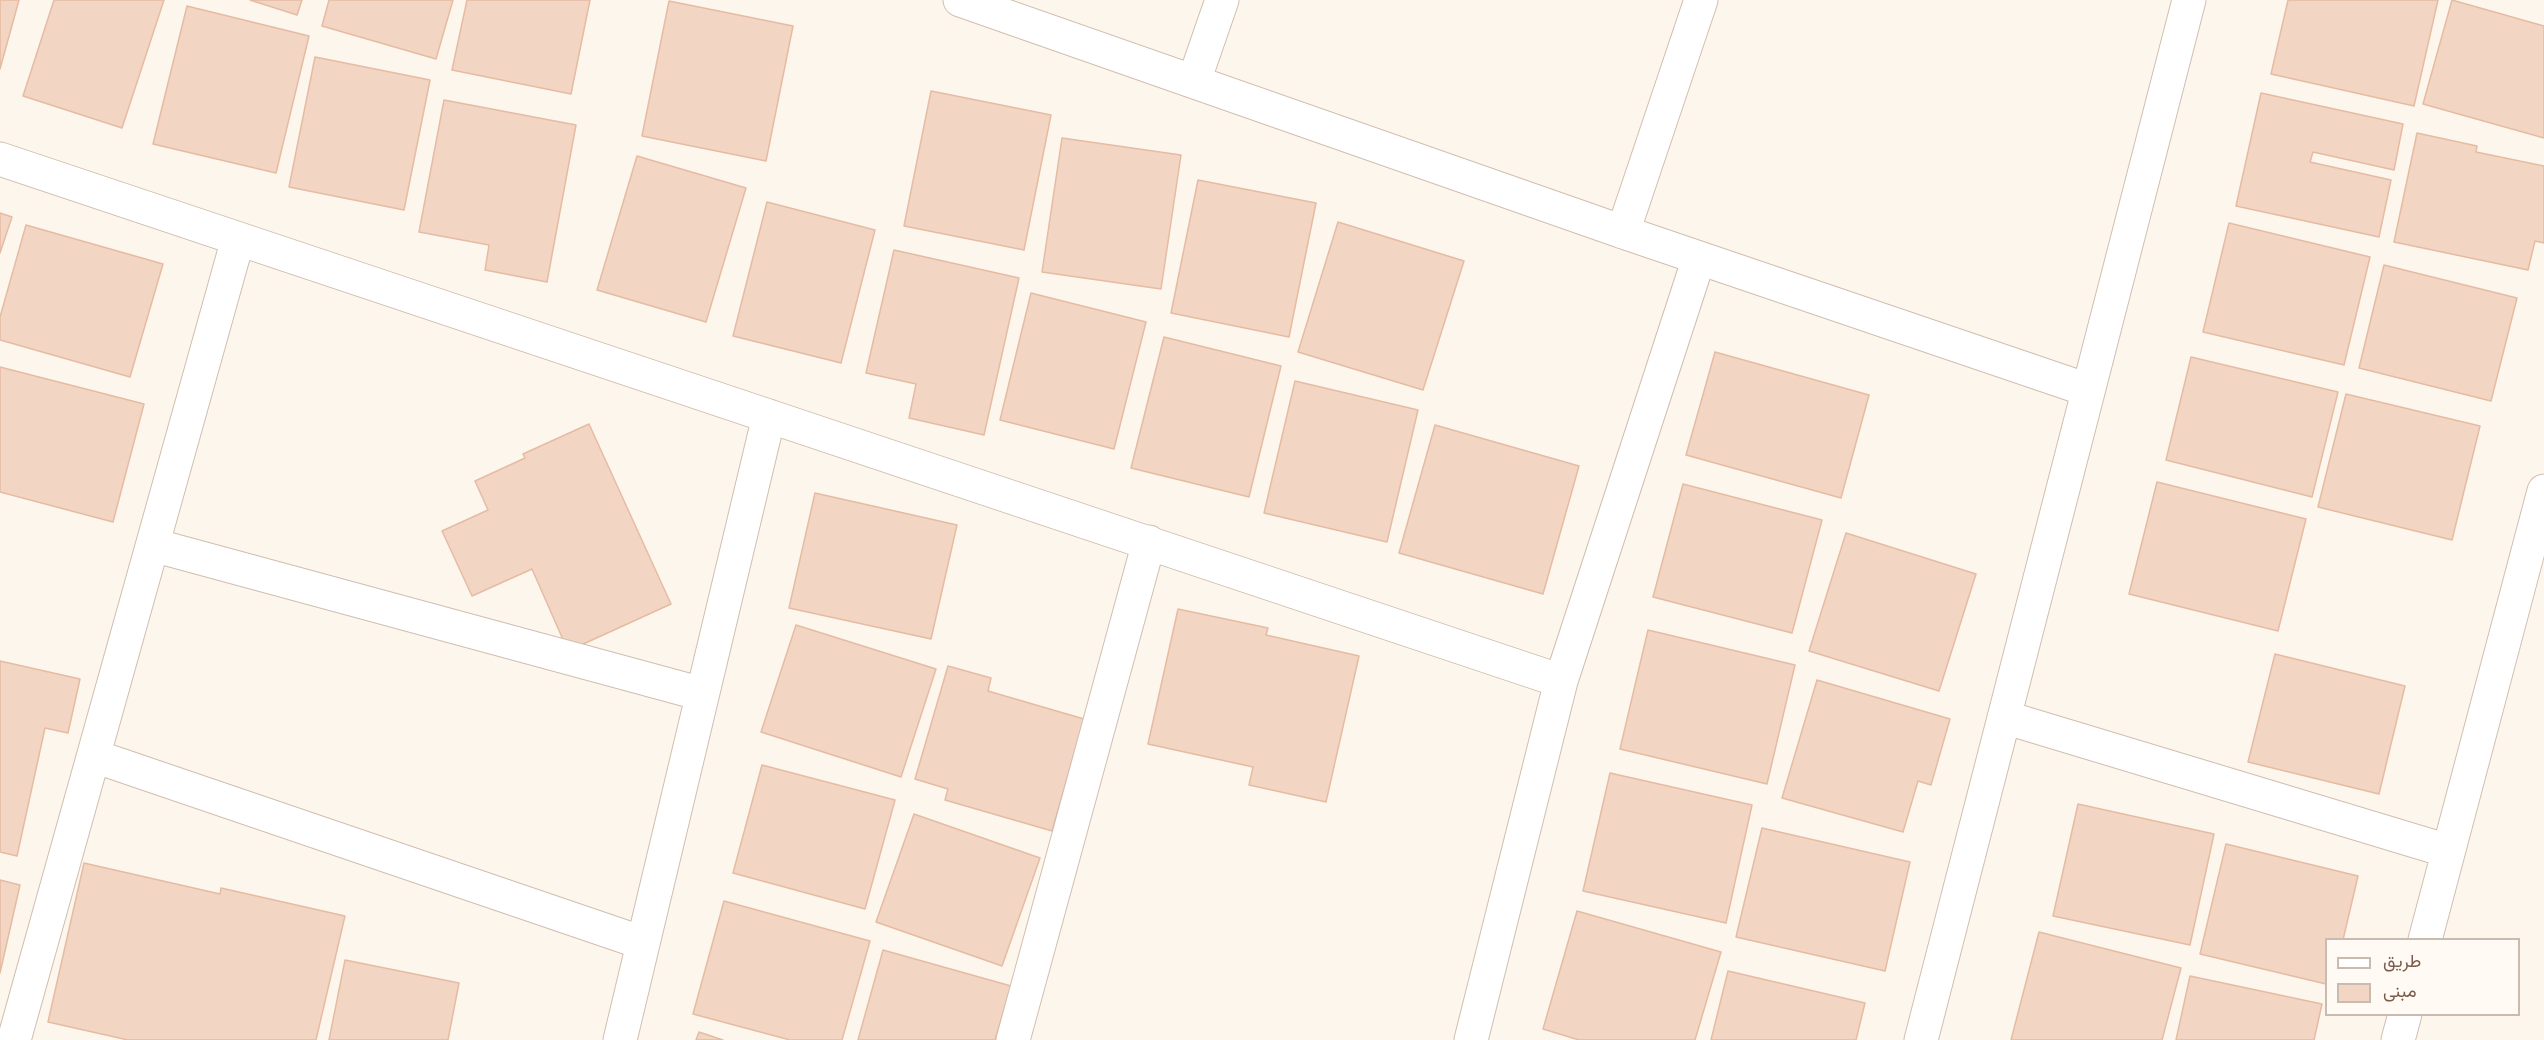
<!DOCTYPE html>
<html>
<head>
<meta charset="utf-8">
<style>
  body { margin:0 }
  #map { position:relative; width:2544px; height:1040px; overflow:hidden; background:#fdf6ec; font-family:"IBM Plex Sans",Vazirmatn,sans-serif }
  canvas { display:block }
  .legend { position:absolute; left:2325px; top:938px; width:195px; height:78px; box-sizing:border-box; background:#fffaf3; border:2px solid #cabbb1; margin:0; padding:8px 10px; list-style:none; font-size:18px; color:#7a5c4d }
  .legend li { display:flex; align-items:center; gap:12px; height:30px }
  .legend b { width:30px; border:2px solid #cabbb1 }
</style>
</head>
<body>
<div id="map">
<canvas width="2544" height="1040"></canvas>
<ul class="legend">
<li><b style="height:8px;background:#fff"></b>طريق</li>
<li><b style="height:16px;background:#f3d5c3"></b>مبنى</li>
</ul>
</div>
<script>
const g = document.querySelector('canvas').getContext('2d');
g.lineJoin = 'round';
function paint(path, color) { g.fillStyle = color; g.fill(path, 'evenodd'); }
function stroke(path, color, width, dash) { g.strokeStyle = color; g.lineWidth = width; g.lineCap = dash ? 'butt' : 'round'; g.setLineDash(dash || []); g.stroke(path); }
const building = new Path2D(`
  M0 0H19L0 69Z
  M54 0H164L122 128 23 96Z
  M250 0H302L297 15Z
  M329 0H453L436 59 322 26Z
  M467 0H590L571 94 452 70Z
  M2288 0H2438L2414 106 2271 74Z
  M2452 0 2544 26V138L2423 104Z
  M669 1 793 26 766 161 642 136Z
  M187 6 309 36 276 173 153 144Z
  M315 57 430 80 404 210 289 187Z
  M931 91 1051 115 1024 250 904 226Z
  M2261 93 2403 124 2394 170 2313 152 2310 162 2391 180 2379 237 2236 206Z
  M444 100 576 125 547 282 485 270 489 245 419 232Z
  M2417 133 2477 146 2476 152 2544 166V243L2535 241 2528 270 2394 242Z
  M1062 138 1181 155 1161 289 1042 272Z
  M637 156 746 188 706 322 597 290Z
  M1198 180 1316 203 1289 337 1171 313Z
  M767 202 875 230 841 363 733 336Z
  M0 213 12 217 0 253Z
  M1338 222 1464 261 1423 390 1298 352Z
  M2229 223 2370 257 2344 365 2203 332Z
  M26 225 163 264 130 377 0 340V317Z
  M894 250 1019 278 984 435 909 418 916 384 866 373Z
  M2384 265 2517 298 2491 401 2359 368Z
  M1031 293 1146 322 1114 449 1000 420Z
  M1164 337 1281 366 1249 497 1131 468Z
  M1715 352 1869 395 1841 498 1686 455Z
  M2191 357 2338 392 2312 497 2166 460Z
  M0 367 144 404 113 522 0 492Z
  M1295 381 1418 410 1387 542 1264 513Z
  M2346 394 2480 426 2452 540 2318 507Z
  M589 424 671 604 568 651 532 569 472 596 442 531 488 510 475 481 525 458 523 454Z
  M1435 425 1579 466 1543 594 1399 553Z
  M2157 482 2306 519 2278 631 2129 594Z
  M1683 484 1822 520 1792 633 1653 597Z
  M815 493 957 525 931 639 789 608Z
  M1846 533 1976 574 1939 691 1809 651Z
  M1178 609 1268 628 1266 635 1359 656 1326 802 1249 785 1253 767 1148 744Z
  M796 625 936 669 901 777 761 732Z
  M1648 630 1795 665 1767 784 1620 749Z
  M2275 654 2405 686 2379 794 2248 762Z
  M0 661 80 679 68 733 45 728 17 856 0 852Z
  M948 666 991 678 988 691 1084 719 1052 831 945 800 948 789 915 779Z
  M1817 680 1950 719 1931 785 1918 781 1903 832 1782 798Z
  M762 765 895 800 865 909 733 873Z
  M1610 773 1752 805 1726 923 1583 891Z
  M2078 804 2214 834 2190 945 2053 916Z
  M914 814 1040 858 1002 966 876 922Z
  M1762 828 1910 862 1885 971 1736 937Z
  M2226 844 2358 876 2343 940H2326V984L2200 954Z
  M84 863 220 894 221 888 345 916 316 1040H128L48 1022Z
  M0 880 20 885 0 973Z
  M724 901 870 941 842 1040H790L693 1014Z
  M1577 911 1721 952 1695 1040H1579L1543 1029Z
  M2039 932 2181 968 2162 1040H2011Z
  M883 950 1011 986 995 1040H858Z
  M345 960 459 983 448 1040H329Z
  M1728 971 1865 1003 1856 1040H1711Z
  M2190 976 2322 1004 2314 1040H2176Z
  M699 1032 723 1040H696Z`);
paint(building, '#f3d5c3');
stroke(building, '#e6bba3', 1.5);
const street = new Path2D(`
  M960 0 1623 232 2088 390
  M1194 81 1222 0
  M0 159 1561 681
  M1623 232 1701 0
  M153 545 702 694
  M2004 717 2448 851
  M94 756 643 943
  M2425 940 2544 491
  M14 1040 238 239
  M620 1040 769 416
  M1013 1040 1149 542
  M1471 1040 1561 681 1699 258
  M1921 1040 2189 0
  M2398 1040 2405 1014`);
stroke(street, '#d1beb0', 35);
stroke(street, '#fff', 33);
</script>
</body>
</html>
